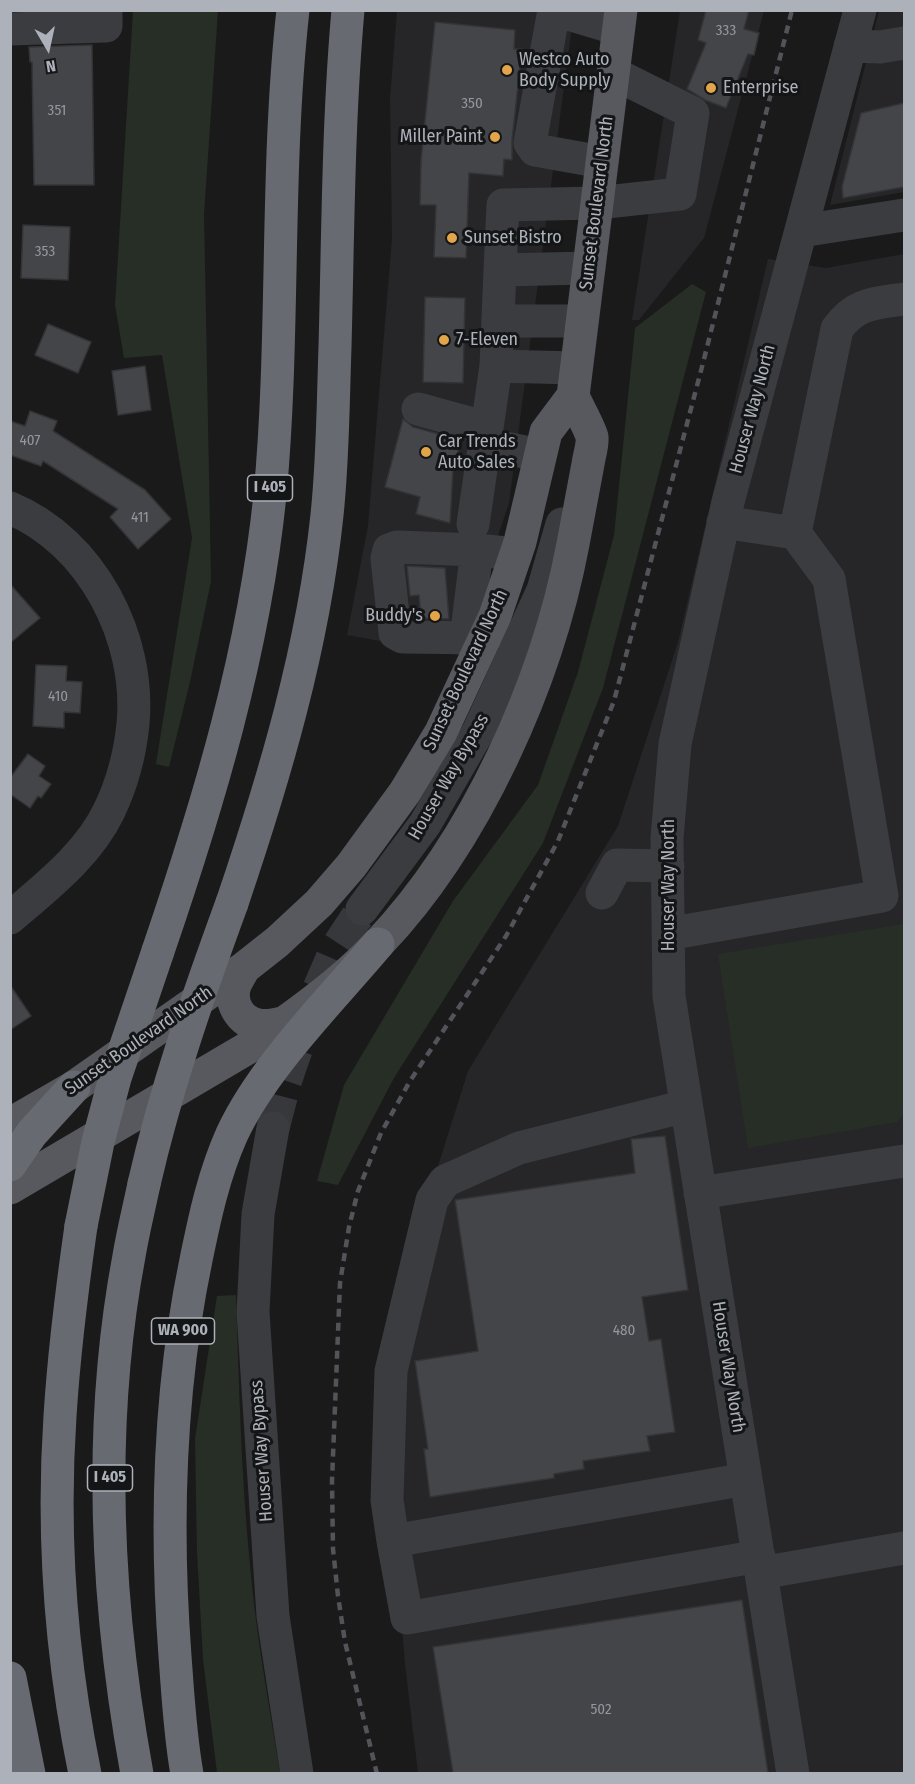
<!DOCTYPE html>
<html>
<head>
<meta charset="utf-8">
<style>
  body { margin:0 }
  #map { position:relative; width:915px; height:1784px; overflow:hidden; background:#1a1a1b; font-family:"Fira Sans Condensed",sans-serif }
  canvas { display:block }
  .frame { position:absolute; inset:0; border:12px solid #adb2ba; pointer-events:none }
  .north { position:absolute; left:18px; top:18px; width:60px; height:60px; -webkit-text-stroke:4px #141516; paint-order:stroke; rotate:171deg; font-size:16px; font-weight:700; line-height:24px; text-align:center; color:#adb2ba }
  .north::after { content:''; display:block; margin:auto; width:21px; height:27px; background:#adb2ba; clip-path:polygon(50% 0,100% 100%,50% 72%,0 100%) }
</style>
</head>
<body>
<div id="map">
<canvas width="915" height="1784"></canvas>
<div class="frame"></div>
<div class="north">N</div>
</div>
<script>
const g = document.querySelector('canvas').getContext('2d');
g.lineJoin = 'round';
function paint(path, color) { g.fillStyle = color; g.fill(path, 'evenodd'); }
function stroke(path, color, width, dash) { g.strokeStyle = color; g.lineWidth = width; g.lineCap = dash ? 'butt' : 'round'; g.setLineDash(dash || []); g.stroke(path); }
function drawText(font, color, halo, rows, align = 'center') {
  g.font = font + ' "Fira Sans Condensed",sans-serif'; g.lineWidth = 6; g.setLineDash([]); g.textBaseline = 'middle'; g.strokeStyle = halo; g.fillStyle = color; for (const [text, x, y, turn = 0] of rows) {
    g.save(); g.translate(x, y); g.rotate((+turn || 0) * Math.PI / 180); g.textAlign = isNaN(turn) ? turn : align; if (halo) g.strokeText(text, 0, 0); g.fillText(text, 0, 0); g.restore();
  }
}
paint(new Path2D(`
  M397 11H574L509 503 458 655 347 635 368 526 392 239 390 98Z
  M680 11H764L704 238 639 320H632Z
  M879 11H904V192L830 205Z
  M904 254V1773H418L405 1664 380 1350 468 1071 618 826 678 642 768 259 826 268Z`), '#262628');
paint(new Path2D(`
  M133 11H218L204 214 211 581 190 682 169 767 156 764 192 538 162 355 124 358 115 305Z
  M692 284 706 292 603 688 543 843 394 1078 338 1185 317 1181 344 1085 453 901 538 785 578 672 614 535 635 328Z
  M904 924V1113L897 1122 748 1148 718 954Z
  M236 1295C239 1385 241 1475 250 1565 256 1635 269 1704 280 1773H217L203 1659 197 1552 195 1439 217 1296Z`), '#262e26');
const building = new Path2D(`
  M706 10H749L744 29 759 33 754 55 748 54 726 108 705 100 687 89 706 43 698 40Z
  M435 22 515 30 514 49H522L512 140V160L504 159 503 176 469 173 466 258 434 257 436 205H420L421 160Z
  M92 45 94 185H34L32 62H30L29 47Z
  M904 103V187L843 198 842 187 861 113Z
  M23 225 70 227 68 280 21 278Z
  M425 297 465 298 463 383 423 382Z
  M48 324 91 342 78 373 35 355Z
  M145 366 151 410 118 415 112 371Z
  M30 411 57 421 53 431 145 490 171 519 138 549 110 517 118 509 43 461 41 466 10 455V421L25 426Z
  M403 419 413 427 461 440 453 470 450 523 416 514 420 497 385 487Z
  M407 566 445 568 449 619 421 618 419 595 410 596Z
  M10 584 40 618 10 643Z
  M36 665 67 666 66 681 82 682 80 713 64 712V728L33 726Z
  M28 754 45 766 39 776 51 784 41 798 38 796 30 808 10 794V778Z
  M10 985 31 1016 10 1030Z
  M665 1136 688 1290 642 1297 649 1341 661 1339 675 1432 647 1436 650 1451 583 1461 584 1469 554 1474V1478L430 1497 424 1449H428L415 1361 478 1351 455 1200 635 1173 631 1139Z
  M742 1600 768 1773H453L433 1647Z`);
paint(building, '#444548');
stroke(building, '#343437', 1.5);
stroke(new Path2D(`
  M273 1128 285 1082 309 1012 336 949 362 909`), '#37383b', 33, [33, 16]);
stroke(new Path2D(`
  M554 10 530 143 535 150 602 162
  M555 10 618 29
  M10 29 106 26V10
  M850 46 880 47 904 43
  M801 231 904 215
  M500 270 503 205 597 203 680 194 693 113 613 73
  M498 321H582
  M496 366 576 368
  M418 409 487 428
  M485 444 540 455
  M10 508C92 542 141 638 133 724 130 754 122 784 109 811 88 855 46 887 10 918
  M473 524 496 366 500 270 589 268
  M795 533 837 329C855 303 875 303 904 299
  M466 638 477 550
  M485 638 402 637 395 633 387 558 389 550 397 547 477 550 516 554
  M602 893 617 865 668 866
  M362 909 425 824 478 732 543 590 562 524
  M668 934 882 896 829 579 795 533 723 522
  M273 1128 258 1214 253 1312 273 1616 297 1774
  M700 1193 904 1161
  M746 1479 393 1541 407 1618 759 1556
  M393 1541 387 1500 391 1371 432 1200 445 1181 519 1148 686 1106
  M761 1573 904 1548
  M793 1774 669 996 667 838 675 744 728 502 860 10`), '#3b3c40', 33);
stroke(new Path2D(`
  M244 968C241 974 237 980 235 985 229 1003 240 1022 259 1025 268 1027 278 1024 287 1022
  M10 1124 74 1087 244 968 277 942 319 903 351 866 405 792 441 732 495 616 520 542 546 432 573 396 621 10
  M10 1188 251 1046C295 1016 341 983 378 944 476 841 547 682 573 544 578 518 583 491 588 464 589 456 593 445 592 437 590 428 577 406 573 396`), '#57595f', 33);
stroke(new Path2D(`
  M232 903C275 776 313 648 327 515 333 459 333 403 335 347 338 235 338 122 348 10
  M158 951C209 802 254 652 270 495 285 334 275 171 293 10
  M10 1165 32 1133 74 1087
  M81 1226C72 1289 64 1352 60 1416 52 1535 61 1657 85 1774
  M10 1678 29 1774
  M137 1774C106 1604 97 1426 129 1256 133 1232 139 1208 144 1184
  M187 1774C180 1735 178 1696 175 1656 165 1523 169 1390 196 1260 205 1216 214 1174 232 1134 263 1067 331 1000 378 944`), '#676a71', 33);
stroke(new Path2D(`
  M377 1774 345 1642 338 1596 333 1549 332 1481 340 1283 349 1227 358 1191 381 1133 410 1081 506 936 558 841 614 701 703 363 792 10`), '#525459', 4.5, [8, 6]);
stroke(new Path2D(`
  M144 1184C166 1088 198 996 232 903
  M81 1226 98 1142 115 1078 158 951`), '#676a71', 33);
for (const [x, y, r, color] of [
  [507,70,6,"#e2a54a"],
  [711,88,6,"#e2a54a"],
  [495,137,6,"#e2a54a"],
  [452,238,6,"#e2a54a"],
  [444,340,6,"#e2a54a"],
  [426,452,6,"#e2a54a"],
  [435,616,6,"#e2a54a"]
]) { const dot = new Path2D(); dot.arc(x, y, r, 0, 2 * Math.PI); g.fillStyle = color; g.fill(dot); stroke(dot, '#141516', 2); }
drawText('15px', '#93979e', null, [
  ["333",726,31],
  ["350",472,104],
  ["351",57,111],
  ["353",45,252],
  ["407",30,441],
  ["411",140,518],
  ["410",58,697],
  ["480",624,1331],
  ["502",601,1710]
]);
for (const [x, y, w] of [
  [270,488,45],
  [183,1331,63],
  [110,1478,45]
]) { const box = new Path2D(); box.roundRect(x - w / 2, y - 13, w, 26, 4.5); g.fillStyle = '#141516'; g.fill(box); stroke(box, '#adb2ba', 1.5); }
drawText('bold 16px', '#adb2ba', null, [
  ["I 405",270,488],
  ["WA 900",183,1331],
  ["I 405",110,1478]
]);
drawText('18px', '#adb2ba', '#141516', [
  ["Westco Auto",519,60],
  ["Body Supply",519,81],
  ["Enterprise",723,88],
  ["Miller Paint",483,137,"right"],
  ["Sunset Bistro",464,238],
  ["7-Eleven",456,340],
  ["Car Trends",438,442],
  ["Auto Sales",438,463],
  ["Buddy's",423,616,"right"]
], 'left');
drawText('18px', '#adb2ba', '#141516', [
  ["Sunset Boulevard North",597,203,-83],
  ["Houser Way North",753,409,-75],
  ["Sunset Boulevard North",466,670,-65],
  ["Houser Way Bypass",449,777,-60],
  ["Houser Way North",669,885,-90],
  ["Sunset Boulevard North",139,1041,-35],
  ["Houser Way North",728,1367,81],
  ["Houser Way Bypass",262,1451,-94]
]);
</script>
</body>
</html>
